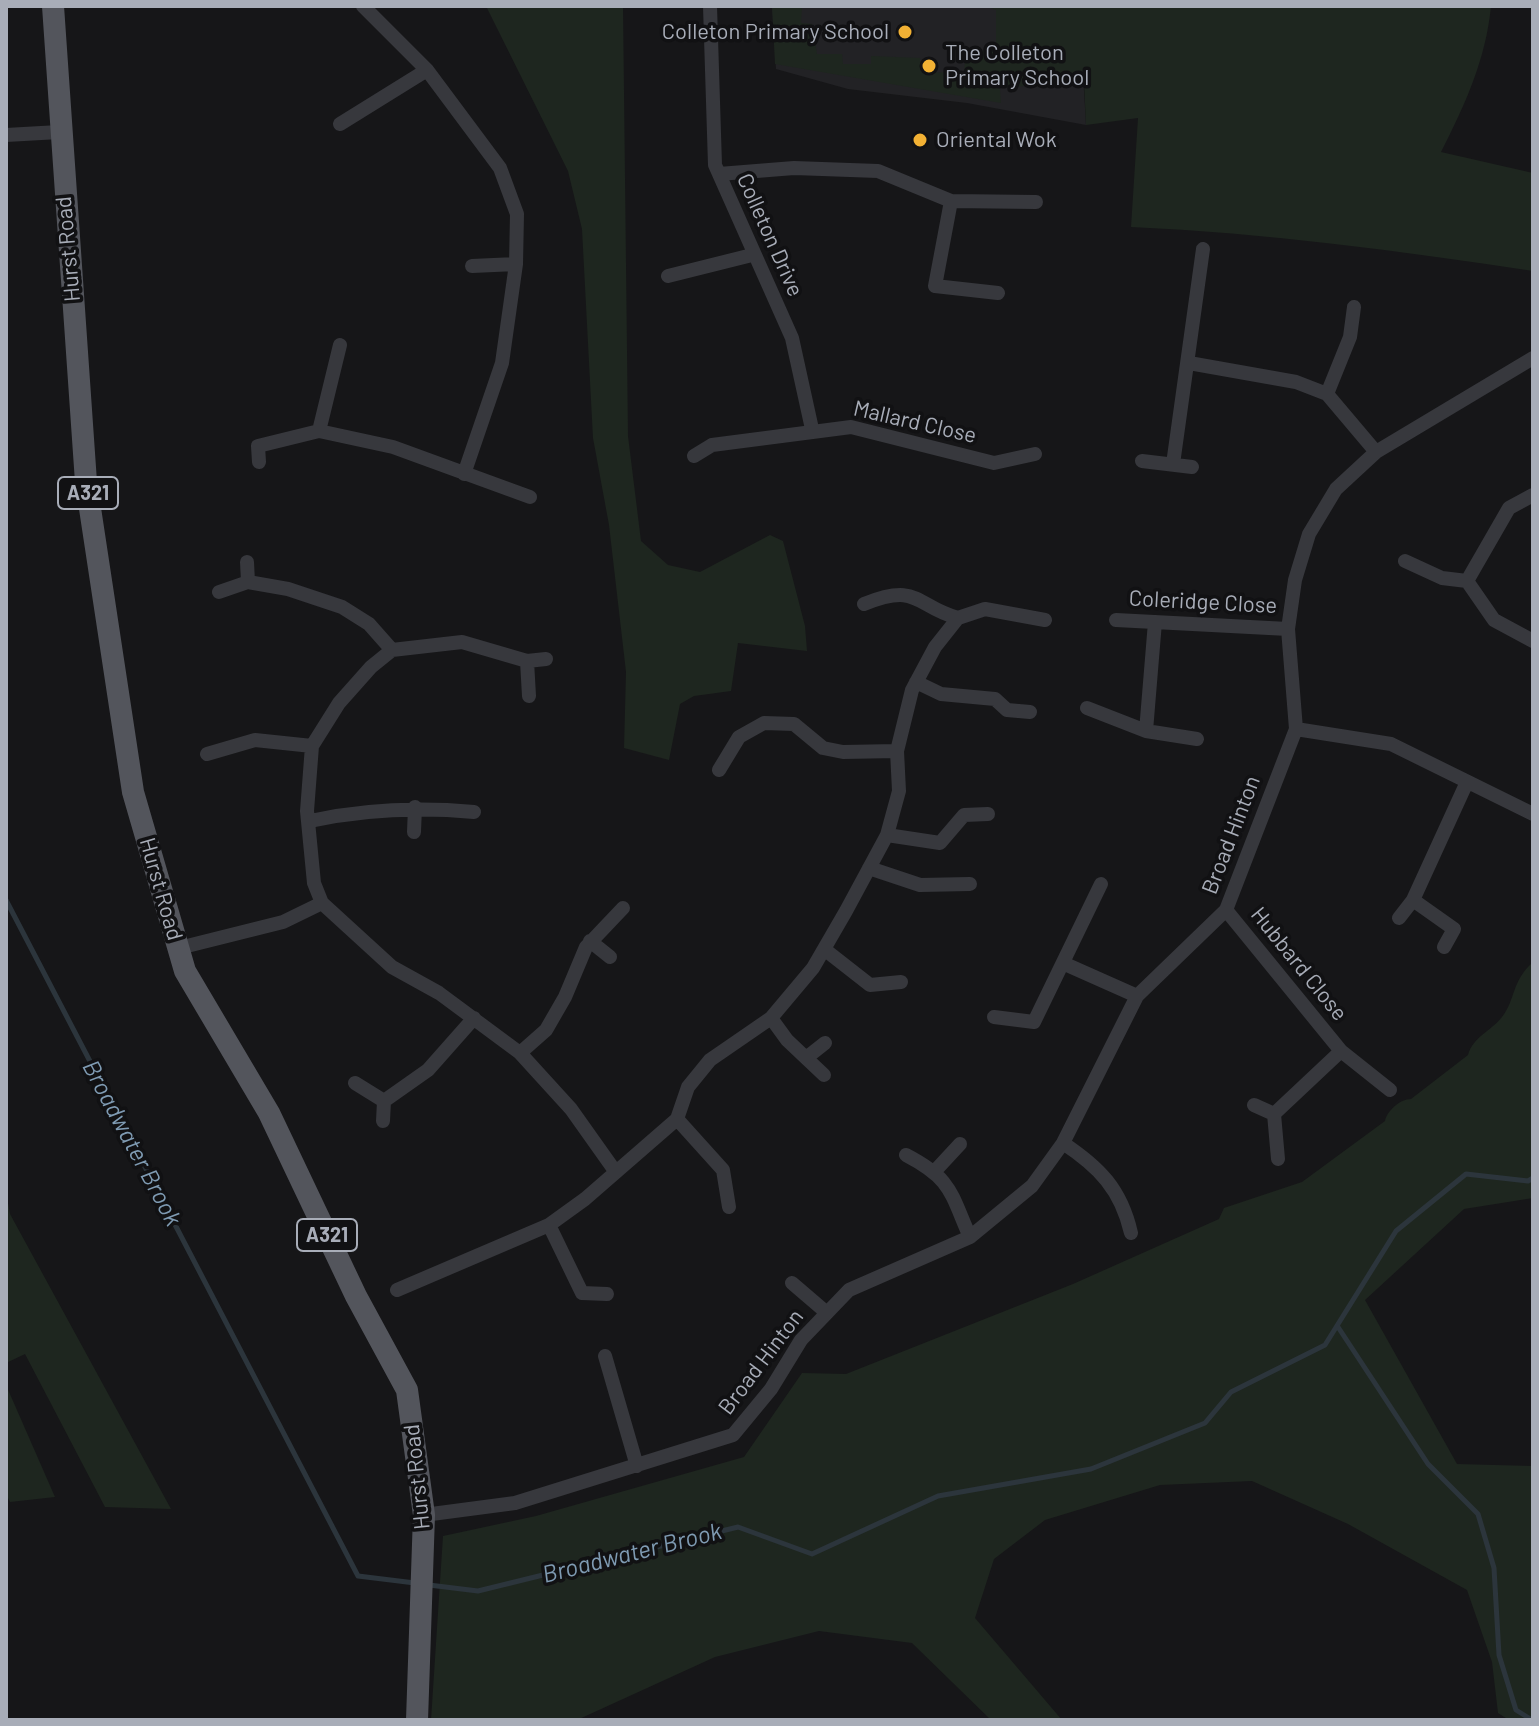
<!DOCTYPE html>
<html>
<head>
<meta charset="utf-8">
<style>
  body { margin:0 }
  #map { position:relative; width:1539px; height:1726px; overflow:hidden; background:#161618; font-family:Barlow,sans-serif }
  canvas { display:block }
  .frame { position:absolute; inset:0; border:8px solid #a8adb8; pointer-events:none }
</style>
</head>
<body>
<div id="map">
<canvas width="1539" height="1726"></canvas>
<div class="frame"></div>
</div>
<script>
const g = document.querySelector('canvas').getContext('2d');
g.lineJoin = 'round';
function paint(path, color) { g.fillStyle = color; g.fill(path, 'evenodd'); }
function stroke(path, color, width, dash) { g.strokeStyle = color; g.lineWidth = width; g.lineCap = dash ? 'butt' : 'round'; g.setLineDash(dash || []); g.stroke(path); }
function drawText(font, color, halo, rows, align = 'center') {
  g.font = font + ' Barlow,sans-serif'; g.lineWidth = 7; g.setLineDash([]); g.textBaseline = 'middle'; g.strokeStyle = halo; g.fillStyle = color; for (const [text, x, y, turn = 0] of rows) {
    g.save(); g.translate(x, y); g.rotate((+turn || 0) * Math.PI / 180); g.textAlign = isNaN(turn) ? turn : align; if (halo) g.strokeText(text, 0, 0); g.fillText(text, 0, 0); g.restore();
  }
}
paint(new Path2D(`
  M772 6H1079L1086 125 967 103 848 89 776 69Z`), '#222225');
paint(new Path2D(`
  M486 6H623L628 436 641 541 668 565 700 572 770 535 783 541 805 626 807 651 738 643 731 691 694 696 680 704 669 760 624 748 626 672 609 525 593 438 582 229 568 171Z
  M772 6H802L801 23 812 24 817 54H842L843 64H871V56L920 58 921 72 964 73 966 51H996V10L986 6H1491C1486 59 1465 105 1441 152L1533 173V271C1399 251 1266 233 1131 227L1138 118 1086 125 1084 81 1000 88 1001 103 775 64Z
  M1533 962V1198L1464 1209 1365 1300 1457 1464 1533 1466V1720H1509L1498 1713 1492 1662 1467 1590 1348 1524 1252 1481 1160 1485 1045 1520 994 1559 975 1618 1062 1720H991L912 1643 819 1631 715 1657 577 1720H431L443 1536 536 1516 744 1457 802 1373 846 1374 1073 1284 1219 1219 1224 1208 1302 1182 1385 1121C1387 1111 1400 1099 1411 1099L1468 1055C1473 1037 1491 1031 1502 1017 1516 999 1511 982 1533 962Z
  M6 1192 10 1214 171 1509 105 1507 25 1354 6 1363Z
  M6 1385 55 1497 10 1502 6 1494Z`), '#1e261f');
stroke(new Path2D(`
  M6 900 358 1576 415 1583
  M1338 1327 1428 1464 1478 1514 1494 1568 1499 1655 1516 1710 1532 1720
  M429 1585 478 1591 738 1527 812 1554 938 1496 1091 1469 1205 1423 1231 1392 1325 1345 1396 1231 1466 1174 1528 1181 1533 1178`), '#2c353c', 5);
stroke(new Path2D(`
  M363 6 427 70 500 168 517 214 516 264 502 363 464 474
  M710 6 715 165 792 338 812 429
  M340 124 427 70
  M6 135 59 132
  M719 174 794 168 878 171 951 201 1036 202
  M951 201 935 286 998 293
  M472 266 516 264
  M668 276 752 255
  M1189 363 1296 382 1327 394 1376 452
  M1327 394 1350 337 1354 307
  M319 431 393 447 530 497
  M694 456 712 445 851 427 994 463 1035 454
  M1142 461 1192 467
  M259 462 258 446 319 431 340 345
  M1173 464 1203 249
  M1533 495 1509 508 1467 581 1494 620 1533 641
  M1405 561 1442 578 1467 581
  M247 562 248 582
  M219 592 248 582 288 589 342 607 369 624 392 650
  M864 604C919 582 915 606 958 618
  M1116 620 1288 629
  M527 661 529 696
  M916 682 941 694 995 699 1007 710 1030 712
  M1087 708 1146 731 1197 739
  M1296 729 1391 744 1533 814
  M1146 731 1155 622
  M207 754 255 740 312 746
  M719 770 739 737 764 723 794 724 823 748 843 752 897 751
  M310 821C366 809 417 807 474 812
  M414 832 415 807
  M887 835 940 843 964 815 988 814
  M869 868 920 885 970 884
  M322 903 392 967 439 993 520 1053 571 1109 615 1171
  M1226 910 1341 1051 1274 1114 1278 1159
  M1399 918 1413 900
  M590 941 610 957
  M1444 947 1454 929 1413 900 1467 782
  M179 948 283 922 322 903 314 883 307 811 312 746 339 703 371 667 392 650 462 642 527 661 546 659
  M824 949 870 985 901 982
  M1065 964 1137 996
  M994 1017 1034 1022 1101 884
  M771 1018 787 1040 824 1075
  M1341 1051 1390 1090
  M520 1053 546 1030 565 997 586 947 623 908
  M806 1058 825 1043
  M355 1083 384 1101
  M1254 1105 1274 1114
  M677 1119 723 1170 729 1207
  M383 1121 384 1101 428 1070 474 1018
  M1063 1143C1099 1167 1121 1189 1131 1233
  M906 1155C952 1179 950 1192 970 1237
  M935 1171 960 1144
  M549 1225 582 1293 607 1294
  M792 1283 827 1313
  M397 1290 549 1225 585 1199 677 1119 688 1087 710 1060 771 1018 813 968 846 911 887 835 899 791 897 751 912 690 935 647 958 618 985 609 1045 620
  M605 1356 637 1466
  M424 1515 515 1503 733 1435 771 1389 801 1340 849 1290 970 1237 1032 1186 1063 1143 1137 996 1226 910 1296 729 1288 629 1295 580 1309 534 1336 489 1376 452 1533 358`), '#37383d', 14);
stroke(new Path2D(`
  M53 6 86 482 133 792 185 971 269 1113 356 1296 407 1390 424 1515 417 1720`), '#53555c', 22);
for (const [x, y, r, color] of [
  [905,32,8,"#f2b134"],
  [929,66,8,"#f2b134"],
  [920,140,8,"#f2b134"]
]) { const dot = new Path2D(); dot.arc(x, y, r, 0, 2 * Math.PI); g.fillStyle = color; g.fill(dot); stroke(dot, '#111113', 3); }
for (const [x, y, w] of [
  [88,493,60],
  [327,1235,60]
]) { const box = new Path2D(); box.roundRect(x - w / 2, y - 16, w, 32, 6); g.fillStyle = '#111113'; g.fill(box); stroke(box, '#a8adb8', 2); }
drawText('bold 20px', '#a8adb8', null, [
  ["A321",88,493],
  ["A321",327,1235]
]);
drawText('22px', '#a8adb8', '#111113', [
  ["Colleton Primary School",889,32,"right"],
  ["The Colleton",945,53],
  ["Primary School",945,78],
  ["Oriental Wok",936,140]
], 'left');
drawText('22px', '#a8adb8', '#111113', [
  ["Colleton Drive",770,235,66],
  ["Hurst Road",68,249,-95],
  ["Mallard Close",915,422,13],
  ["Coleridge Close",1203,602,3],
  ["Broad Hinton",1231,835,-69],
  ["Hurst Road",161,889,74],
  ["Hubbard Close",1299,964,51],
  ["Broad Hinton",761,1362,-53],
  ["Hurst Road",417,1477,-96]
]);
drawText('italic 24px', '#7f9bb3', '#111113', [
  ["Broadwater Brook",132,1143,62],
  ["Broadwater Brook",632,1553,-14]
]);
</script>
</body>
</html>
